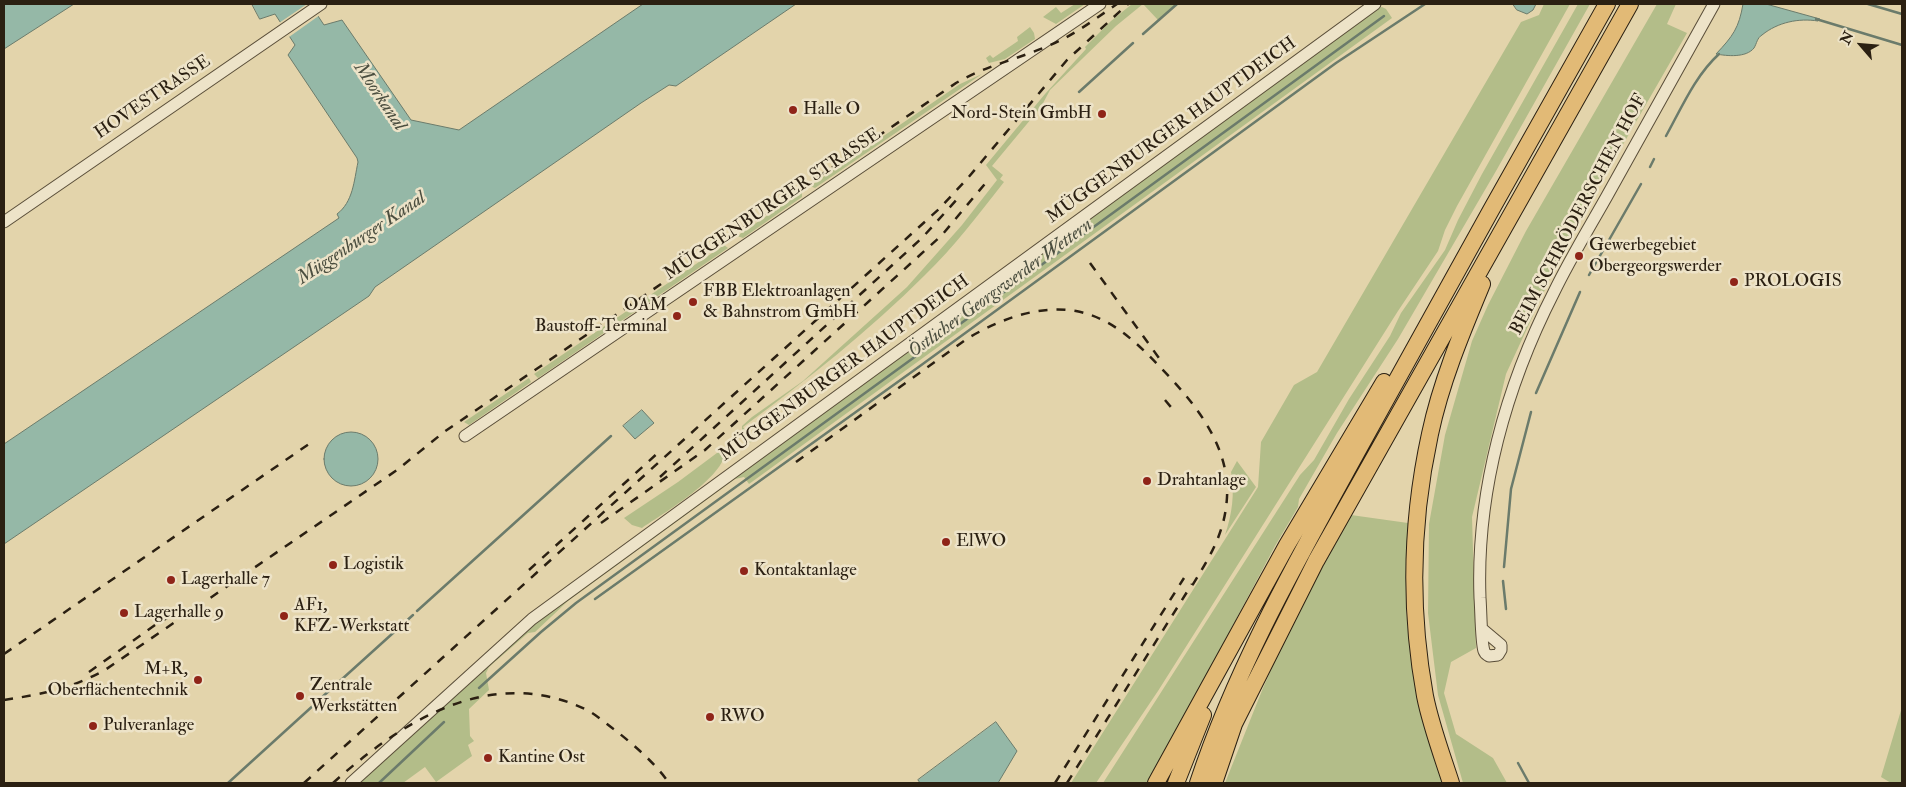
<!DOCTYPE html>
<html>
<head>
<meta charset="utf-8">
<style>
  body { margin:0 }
  #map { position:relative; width:1906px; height:787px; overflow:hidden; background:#e3d4ab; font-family:"IM FELL Double Pica",serif }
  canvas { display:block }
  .frame { position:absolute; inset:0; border:5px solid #2b2012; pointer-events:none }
  .north { position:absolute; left:1836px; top:20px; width:50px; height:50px; -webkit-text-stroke:4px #ede3c8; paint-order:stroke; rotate:297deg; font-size:14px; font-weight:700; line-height:20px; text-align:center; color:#2b2012 }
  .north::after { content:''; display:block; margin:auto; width:18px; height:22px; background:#2b2012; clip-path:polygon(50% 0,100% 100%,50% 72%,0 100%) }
</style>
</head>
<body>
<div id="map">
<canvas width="1906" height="787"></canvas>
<div class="frame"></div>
<div class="north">N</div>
</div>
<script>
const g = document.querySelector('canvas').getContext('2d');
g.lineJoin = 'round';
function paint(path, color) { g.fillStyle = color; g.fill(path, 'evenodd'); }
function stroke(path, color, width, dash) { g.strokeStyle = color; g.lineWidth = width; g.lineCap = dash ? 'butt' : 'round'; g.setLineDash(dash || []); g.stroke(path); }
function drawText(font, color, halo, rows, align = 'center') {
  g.font = font + ' "IM FELL Double Pica",serif'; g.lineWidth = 5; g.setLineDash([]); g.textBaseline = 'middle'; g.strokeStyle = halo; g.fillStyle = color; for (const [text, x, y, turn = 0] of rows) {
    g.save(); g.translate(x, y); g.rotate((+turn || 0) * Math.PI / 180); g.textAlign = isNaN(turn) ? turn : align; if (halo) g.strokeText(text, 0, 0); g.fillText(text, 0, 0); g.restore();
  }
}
paint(new Path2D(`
  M1075 4H1085L1056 24 1043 17 1056 7 1061 13Z
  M1132 4H1176L1158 20 1143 4 1116 26 1050 90 1041 107 992 166 1003 175 1000 179 1004 182C979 214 954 247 925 275 869 331 807 380 743 427L753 441 749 443 746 442 742 432V426L752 417 803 381 907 287 962 225 997 180 986 165 1045 94 1086 49 1085 47 1111 21Z
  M1544 4H1570L1457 206 1445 230 1438 251 1398 311 1158 691 1096 783H1071L1258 487 1261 442 1294 385 1317 372 1521 22 1539 15Z
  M1578 4H1590L1496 171 1398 339 1337 433 1299 499 1298 507 1275 546 1149 783H1103L1300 475 1314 460 1349 399 1390 336 1401 313 1445 250 1458 220 1482 174Z
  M1657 4H1676L1667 24 1687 33 1567 242 1506 374 1472 517 1476 648 1451 662 1444 693 1456 734 1493 758 1507 783H1463L1438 695 1428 613 1429 524 1445 435 1472 341 1488 305 1526 231Z
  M1382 7 1386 9 1392 18 749 484 744 477 735 479 568 601 535 632 528 633 489 667 486 673 489 690 469 709 470 736 474 741 468 745 472 756 436 782 425 767 403 783H359L534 624 1377 8Z
  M1030 27 1034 33 1035 39 1005 59 989 63 986 58 990 55 993 58 1018 41 1017 37Z
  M982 74 815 188 810 186 960 84Z
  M802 192V197L743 238 737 236Z
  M724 245 728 248 538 378 534 374Z
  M529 378 531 382 469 425 464 422Z
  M725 447C731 474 662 514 642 528L632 525 624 518 678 482Z
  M1237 461 1256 487 1225 535C1232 514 1235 494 1231 472Z
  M1351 515 1408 523 1406 609 1410 651 1445 783H1225L1263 688 1297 611Z
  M1902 707V783H1891L1881 777Z`), '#b3bd89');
const water = new Path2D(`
  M4 4H74L4 49Z
  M252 4H310L324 25 342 20 411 120 459 130 643 4H796L676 86 669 85 641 103 375 287 369 296 4 544V444L339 218 337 214C353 202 354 181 358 162L357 158 288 55 295 45 275 14 260 19Z
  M1513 4H1536L1533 10 1527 14 1517 10Z
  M1743 4H1766L1820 19 1818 21C1799 18 1778 22 1762 35 1757 38 1757 43 1754 48 1746 58 1727 56 1716 54 1733 36 1739 28 1743 4Z
  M642 410 654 423 635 439 623 426Z
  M324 459a27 27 0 1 1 54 0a27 27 0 1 1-54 0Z
  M996 722 1017 751 998 783H920L918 780Z`);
paint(water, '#95b8a7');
stroke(water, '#6b7b6b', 1);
paint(new Path2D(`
  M307 4H312L320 15 289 37 279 23Z`), '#e3d4ab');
stroke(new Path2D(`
  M1868 4 1902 14
  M1816 19 1902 45
  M1143 34 1177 4
  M1079 92 1133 43
  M1666 136C1682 107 1695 76 1719 54
  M1650 167 1654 159
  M1589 275 1641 184
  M1536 393 1580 292
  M1504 567 1511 489 1531 412
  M1503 581 1506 609
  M595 599 920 366 1336 63 1425 4
  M417 611 611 436
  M479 688 541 632 576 603 1384 16
  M320 699 413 615
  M1518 763 1529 783
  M228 783 316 703
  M379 783 444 722`), '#6b7b6b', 2.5);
const minor = new Path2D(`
  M4 222 321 4
  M465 436 1100 4
  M1482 629 1501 645V650L1498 655 1489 656C1486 654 1485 654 1484 651 1481 642 1481 609 1480 598 1476 492 1506 386 1554 292 1570 259 1589 228 1607 196 1642 132 1679 68 1714 4
  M351 783 532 619 1375 4`);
const highway = new Path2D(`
  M1156 783 1287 545 1384 382
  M1176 783 1203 715
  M1198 783C1238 662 1302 552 1363 441 1443 295 1525 149 1607 4
  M1214 783 1234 724 1316 561 1630 4
  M1451 783C1442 755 1431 726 1425 696 1409 608 1411 521 1430 434 1441 382 1462 332 1482 284`);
stroke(minor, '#594d38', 13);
stroke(highway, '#2b2012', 18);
stroke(minor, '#ede3c8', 11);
stroke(highway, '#e2ba76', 16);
stroke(new Path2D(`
  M1090 263 1159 358
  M1165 400 1175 412
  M796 462 968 338C1001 319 1037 305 1076 311 1112 318 1136 342 1160 367 1194 402 1230 445 1227 497 1225 535 1208 559 1189 591
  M660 477 922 238 959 197
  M601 523 705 450 942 235 989 179
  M529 570 660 451
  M4 654 309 444
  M89 672 158 623 184 609
  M4 700C43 694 70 689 105 670L397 470 444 432 956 83C985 66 1018 59 1048 46 1073 36 1095 19 1117 4
  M304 783 939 209 967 179 1067 60 1128 4
  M333 783C403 720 492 664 587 710 597 715 606 724 615 730 634 745 655 763 669 783
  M1055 783 1184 578
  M1067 783 1192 584`), '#2b2012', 2.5, [9, 9]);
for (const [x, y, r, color] of [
  [793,110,5,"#8f2418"],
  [1102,114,5,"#8f2418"],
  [1579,256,5,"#8f2418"],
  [1734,282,5,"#8f2418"],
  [693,302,5,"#8f2418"],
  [677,316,5,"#8f2418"],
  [1147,481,5,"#8f2418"],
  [946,542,5,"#8f2418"],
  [333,565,5,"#8f2418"],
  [744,571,5,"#8f2418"],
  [171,580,5,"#8f2418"],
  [124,613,5,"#8f2418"],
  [284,616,5,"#8f2418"],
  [198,680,5,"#8f2418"],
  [300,696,5,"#8f2418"],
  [710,717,5,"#8f2418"],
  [93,726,5,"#8f2418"],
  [488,758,5,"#8f2418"]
]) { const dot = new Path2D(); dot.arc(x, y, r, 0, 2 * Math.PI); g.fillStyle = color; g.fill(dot); stroke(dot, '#ede3c8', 2); }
drawText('18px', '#2b2012', '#ede3c8', [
  ["HOVESTRASSE",153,98,-34],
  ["MÜGGENBURGER HAUPTDEICH",1172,131,-36],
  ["MÜGGENBURGER STRASSE",773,205,-34],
  ["BEIM SCHRÖDERSCHEN HOF",1579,215,-62],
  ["MÜGGENBURGER HAUPTDEICH",845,369,-36]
]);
drawText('18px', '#2b2012', '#ede3c8', [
  ["Halle O",803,110],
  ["Nord-Stein GmbH",1092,114,"right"],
  ["Gewerbegebiet",1589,246],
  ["Obergeorgswerder",1589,267],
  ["PROLOGIS",1744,282],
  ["FBB Elektroanlagen",703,292],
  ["& Bahnstrom GmbH",703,313],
  ["OAM",667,306,"right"],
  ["Baustoff-Terminal",667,327,"right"],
  ["Drahtanlage",1157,481],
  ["ElWO",956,542],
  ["Logistik",343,565],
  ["Kontaktanlage",754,571],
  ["Lagerhalle 7",181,580],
  ["AF1,",294,606],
  ["KFZ-Werkstatt",294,627],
  ["Lagerhalle 9",134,613],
  ["M+R,",188,670,"right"],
  ["Oberflächentechnik",188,691,"right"],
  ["Zentrale",310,686],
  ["Werkstätten",310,707],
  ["RWO",720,717],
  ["Pulveranlage",103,726],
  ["Kantine Ost",498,758]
], 'left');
drawText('italic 19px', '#4b4e3f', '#ede3c8', [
  ["Moorkanal",379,97,56],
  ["Müggenburger Kanal",362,239,-34],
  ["Östlicher Georgswerder Wettern",1001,289,-36]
]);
</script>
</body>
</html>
